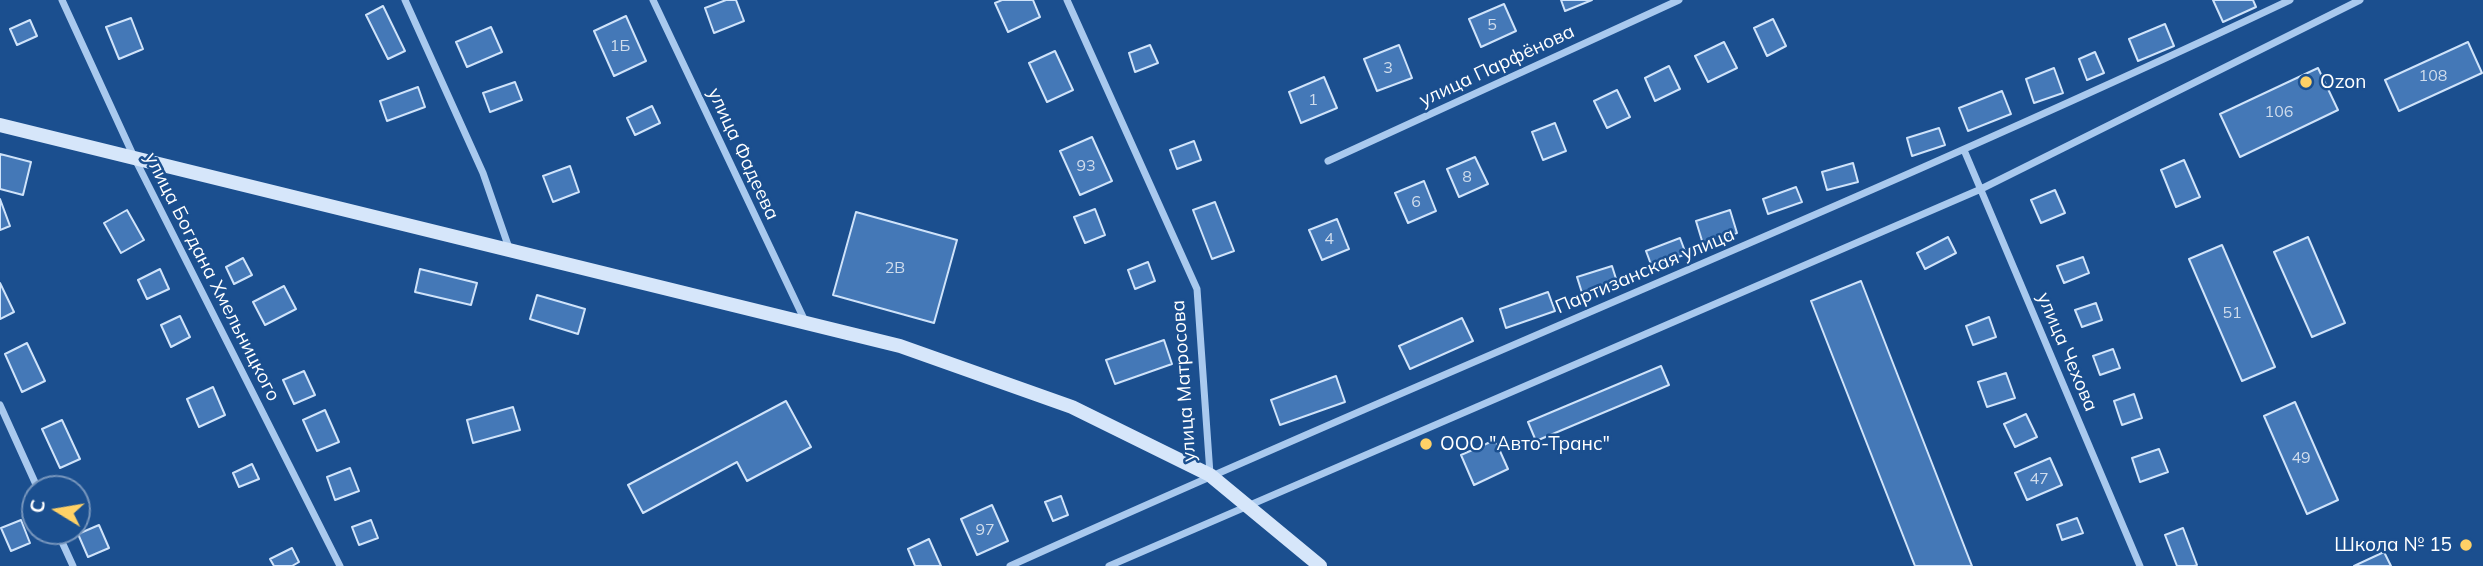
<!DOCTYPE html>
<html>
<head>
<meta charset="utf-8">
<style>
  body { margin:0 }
  #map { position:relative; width:2483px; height:566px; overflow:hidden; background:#1b4f8f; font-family:Mulish,sans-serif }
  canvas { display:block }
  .north { position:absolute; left:21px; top:475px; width:70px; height:70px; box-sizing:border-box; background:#1b4f8f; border:2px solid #7695bc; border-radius:50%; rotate:281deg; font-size:19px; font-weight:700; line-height:28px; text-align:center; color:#fff }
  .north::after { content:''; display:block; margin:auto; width:24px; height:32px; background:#ffd166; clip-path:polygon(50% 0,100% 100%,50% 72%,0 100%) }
</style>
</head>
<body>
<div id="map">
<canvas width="2483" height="566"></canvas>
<div class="north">С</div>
</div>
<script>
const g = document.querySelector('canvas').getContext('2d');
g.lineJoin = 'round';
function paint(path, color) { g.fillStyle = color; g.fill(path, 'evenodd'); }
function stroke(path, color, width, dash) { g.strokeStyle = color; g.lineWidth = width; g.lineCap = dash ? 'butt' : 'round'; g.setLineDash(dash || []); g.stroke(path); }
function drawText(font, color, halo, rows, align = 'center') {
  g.font = font + ' Mulish,sans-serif'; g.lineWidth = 5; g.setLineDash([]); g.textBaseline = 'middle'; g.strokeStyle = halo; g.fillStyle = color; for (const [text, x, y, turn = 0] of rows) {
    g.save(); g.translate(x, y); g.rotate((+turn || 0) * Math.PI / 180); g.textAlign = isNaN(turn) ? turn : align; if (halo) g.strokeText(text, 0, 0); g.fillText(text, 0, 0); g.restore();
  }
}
const building = new Path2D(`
  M726 0H736L744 21 714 33 705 8Z
  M1002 0H1033L1040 17 1008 32 995 3Z
  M1561 0H1592L1565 11Z
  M2213 0H2253L2256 7 2223 22Z
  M1504 4 1516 31 1481 47 1469 19Z
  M383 6 405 51 388 59 366 15Z
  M626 16 646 61 614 76 594 31Z
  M131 18 143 49 119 59 106 27Z
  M1773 19 1786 46 1767 56 1754 28Z
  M30 20 37 36 17 45 10 29Z
  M2165 24 2174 46 2138 61 2129 39Z
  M491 27 502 52 467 67 456 42Z
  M1724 42 1737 68 1708 82 1695 56Z
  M2468 42 2482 73 2399 111 2385 80Z
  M1150 45 1158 63 1135 72 1129 53Z
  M1399 45 1412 78 1377 91 1364 59Z
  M1055 51 1073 90 1047 102 1029 63Z
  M2095 52 2104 73 2087 80 2079 59Z
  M1669 66 1680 89 1655 101 1645 78Z
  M2054 68 2063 93 2034 103 2026 79Z
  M2318 68 2338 110 2240 157 2220 114Z
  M1324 77 1337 108 1301 123 1289 92Z
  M515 82 522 100 490 112 483 93Z
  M418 87 425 107 387 121 380 101Z
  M1617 90 1630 117 1607 128 1594 101Z
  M2002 91 2011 114 1968 131 1959 108Z
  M652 106 660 123 635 135 627 118Z
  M1555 123 1566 151 1543 160 1532 132Z
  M1939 128 1945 145 1912 156 1907 138Z
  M1092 137 1112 181 1080 195 1060 151Z
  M1194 141 1201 160 1177 169 1170 150Z
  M0 154 31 162 23 195 0 189Z
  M1475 157 1488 184 1459 197 1447 169Z
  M2184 160 2200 197 2176 207 2161 170Z
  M1853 163 1858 182 1827 190 1822 172Z
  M570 166 579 192 553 202 543 176Z
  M1424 181 1436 211 1408 223 1395 193Z
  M1796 187 1802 202 1768 214 1763 199Z
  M2055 190 2065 213 2041 223 2031 200Z
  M0 199 10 226 0 230Z
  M1215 202 1234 251 1212 259 1193 210Z
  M1095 209 1105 235 1085 243 1074 217Z
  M127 210 144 240 121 253 104 223Z
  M1730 210 1737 233 1703 244 1696 221Z
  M856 212 957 240 934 323 833 295Z
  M1337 219 1349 249 1322 260 1309 230Z
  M1948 237 1956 253 1925 269 1917 253Z
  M2308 237 2345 323 2312 337 2274 252Z
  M1680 238 1686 254 1652 267 1646 251Z
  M2222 245 2275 367 2242 381 2189 259Z
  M2083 257 2089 273 2064 283 2057 266Z
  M243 258 252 275 234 284 226 267Z
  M1148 262 1155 281 1135 289 1128 270Z
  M1612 266 1618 285 1583 296 1577 277Z
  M160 269 169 289 147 299 138 280Z
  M420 269 477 283 471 305 415 292Z
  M1861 281 1972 566H1915L1811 301Z
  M0 283 14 312 0 319Z
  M284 286 296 309 265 325 253 302Z
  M1548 292 1555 311 1506 328 1500 309Z
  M537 295 585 309 578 334 530 319Z
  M2096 303 2102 320 2082 327 2075 310Z
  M180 316 190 337 171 347 161 325Z
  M1989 317 1996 337 1973 345 1966 326Z
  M1462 318 1473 341 1410 369 1399 346Z
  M1164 340 1172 364 1115 384 1106 360Z
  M27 343 45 381 22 392 5 354Z
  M2113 349 2120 368 2100 375 2093 356Z
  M1661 366 1669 385 1536 441 1528 422Z
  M304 371 315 395 294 404 283 380Z
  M2006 373 2015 398 1987 407 1978 382Z
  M1336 376 1345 402 1280 425 1271 400Z
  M213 387 225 415 199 427 187 399Z
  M2134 394 2142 418 2122 425 2114 401Z
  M786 401 811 447 747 481 737 462 643 513 628 485Z
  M2295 402 2338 500 2307 514 2264 416Z
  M513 407 520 430 473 443 467 420Z
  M325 410 339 442 317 451 303 420Z
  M2026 414 2037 437 2015 447 2004 424Z
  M62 420 80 459 60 468 42 429Z
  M1495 440 1508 469 1474 485 1461 455Z
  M2159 449 2168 472 2140 482 2132 458Z
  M2050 458 2062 485 2027 500 2015 473Z
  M252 464 259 479 239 487 233 473Z
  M350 468 359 491 335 500 327 477Z
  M1061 496 1068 515 1053 521 1045 502Z
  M992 505 1008 541 977 555 961 519Z
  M2077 518 2083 533 2062 540 2057 525Z
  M21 520 30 543 11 551 1 528Z
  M371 520 378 538 359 545 352 527Z
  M99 525 109 548 88 557 78 534Z
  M2183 528 2197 565 2194 566H2177L2165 535Z
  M929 539 941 566H915L908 549Z
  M292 548 299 562 292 566H274L270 559Z
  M2384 552 2391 566H2354Z`);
paint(building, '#4478b7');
stroke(building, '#cfe3fa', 2);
stroke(new Path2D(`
  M62 0 134 157 340 566
  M405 0 483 173 509 248
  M653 0 805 321
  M1067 0 1197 289 1210 474
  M1964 150 2140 566
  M1328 161 1679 0
  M0 405 38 489
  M57 531 73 566
  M1010 566C1435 373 1868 200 2290 0
  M1109 566 1981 189 2360 0`), '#a9c9ee', 7);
stroke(new Path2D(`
  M0 125 900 346 1072 407 1210 475 1320 566`), '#d6e6fa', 14);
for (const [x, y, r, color] of [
  [2306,82,7,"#ffd166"],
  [1426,444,7,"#ffd166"],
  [2466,545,7,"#ffd166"]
]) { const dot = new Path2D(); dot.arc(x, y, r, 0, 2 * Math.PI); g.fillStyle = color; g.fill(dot); stroke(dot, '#1b4f8f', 2.5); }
drawText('16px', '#d0dded', null, [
  ["5",1492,25],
  ["1Б",620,46],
  ["3",1388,68],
  ["108",2433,76],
  ["1",1313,100],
  ["106",2279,112],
  ["93",1086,166],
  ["8",1467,177],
  ["6",1416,202],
  ["4",1329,239],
  ["2В",895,268],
  ["51",2232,313],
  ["49",2301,458],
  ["47",2039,479],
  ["97",985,530]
]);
drawText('19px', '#fff', '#1b4f8f', [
  ["улица Парфёнова",1497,66,-25],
  ["улица Фадеева",743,154,65],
  ["Партизанская улица",1645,271,-23],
  ["улица Богдана Хмельницкого",212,277,63],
  ["улица Чехова",2067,352,67],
  ["улица Матросова",1184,381,-94]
]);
drawText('19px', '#fff', '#1b4f8f', [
  ["Ozon",2320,82],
  ["ООО \"Авто-Транс\"",1440,444],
  ["Школа № 15",2452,545,"right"]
], 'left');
</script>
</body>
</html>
